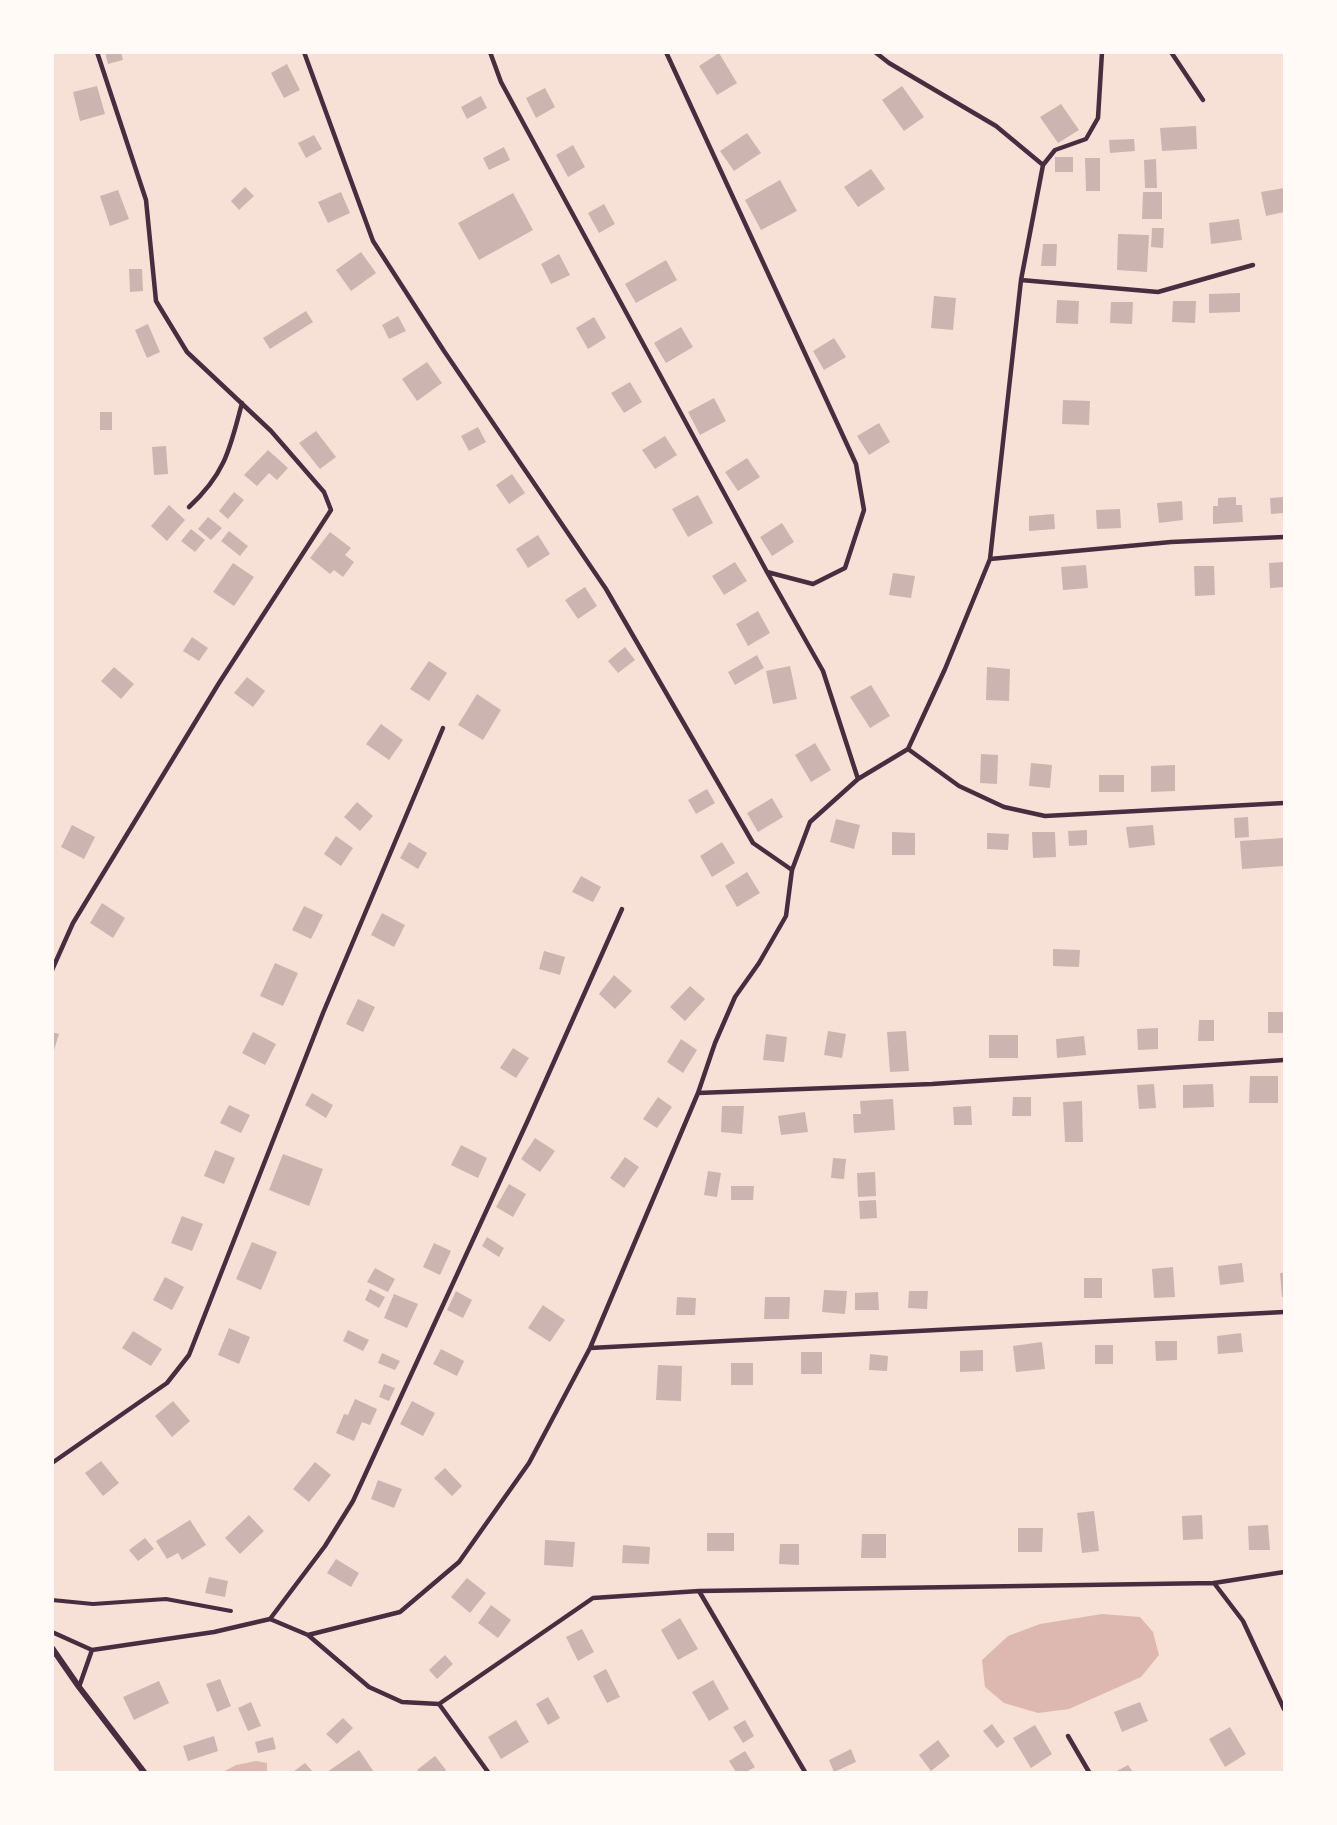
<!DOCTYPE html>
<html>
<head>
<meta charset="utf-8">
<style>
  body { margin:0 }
  #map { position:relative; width:1337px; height:1825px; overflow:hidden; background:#f7e1d7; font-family:"Fira Sans",sans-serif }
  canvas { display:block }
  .frame { position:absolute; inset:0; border:54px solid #fffaf5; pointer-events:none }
</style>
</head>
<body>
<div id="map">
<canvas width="1337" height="1825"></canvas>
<div class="frame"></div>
</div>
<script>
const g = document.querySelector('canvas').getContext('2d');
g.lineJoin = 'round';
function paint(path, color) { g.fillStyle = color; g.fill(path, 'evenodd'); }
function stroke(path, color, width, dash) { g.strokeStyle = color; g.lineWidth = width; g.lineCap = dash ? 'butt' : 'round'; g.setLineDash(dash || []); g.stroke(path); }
paint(new Path2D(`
  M1102 1614 1140 1617 1153 1632 1159 1655 1141 1677 1069 1709 1038 1713 1004 1703 985 1687 982 1660 1008 1636 1040 1624Z
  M256 1761 267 1763V1772H223L236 1765Z`), '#dcb8b0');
paint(new Path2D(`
  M105 52H121L123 60 108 64Z
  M719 53 737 83 717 95 699 66Z
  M287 64 300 90 284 98 271 73Z
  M97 86 105 114 80 121 73 92Z
  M902 86 924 117 904 131 882 100Z
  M545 88 555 107 536 118 526 98Z
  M481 96 487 108 467 119 461 107Z
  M1061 104 1079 130 1058 143 1040 117Z
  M1196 126 1197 149 1162 151 1160 128Z
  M747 133 761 153 734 171 720 151Z
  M314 135 322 149 306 158 298 143Z
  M1134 139 1135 151 1110 153 1109 140Z
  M573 145 585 167 568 177 556 155Z
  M504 147 510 160 489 170 483 158Z
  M1055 157H1073V172H1055Z
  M1085 158H1100V191H1086Z
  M1156 159 1157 188H1145L1144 160Z
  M871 169 885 189 858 207 844 187Z
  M780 180 797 211 761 230 745 200Z
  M245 187 254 196 239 210 231 201Z
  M1284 188V212L1266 216 1261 192Z
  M118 190 129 219 110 226 100 196Z
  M341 192 350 213 328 223 318 202Z
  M1143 192H1162V219H1142Z
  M513 193 533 230 479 260 458 223Z
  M604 204 615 224 599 233 588 213Z
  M1239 219 1242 240 1211 244 1209 223Z
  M1152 228H1164L1163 248 1151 247Z
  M1118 234 1149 235 1147 272 1117 270Z
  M1043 244H1057L1056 266H1041Z
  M361 252 376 273 351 291 336 270Z
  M559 254 570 275 551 284 541 264Z
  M666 260 677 280 636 303 625 284Z
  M129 269H142L143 291 130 292Z
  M1240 293V312L1209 313V294Z
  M934 296 956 298 953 330 931 328Z
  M1057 300 1079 301 1078 324 1056 323Z
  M1173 301H1196L1195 323 1172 322Z
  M1111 302H1133L1132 324 1110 323Z
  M306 311 313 322 270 349 263 338Z
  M398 316 406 331 389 339 382 325Z
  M594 317 606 338 588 349 576 328Z
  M148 324 160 352 147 358 135 330Z
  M681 327 693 347 666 363 654 343Z
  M834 338 846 357 824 370 813 351Z
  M427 362 442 383 417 401 402 379Z
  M630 382 642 402 624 413 611 393Z
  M714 398 726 421 700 435 688 412Z
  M1063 400 1090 401 1089 425 1062 424Z
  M100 412H112V430H100Z
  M879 423 890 442 869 455 857 436Z
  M478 427 486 442 469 451 461 436Z
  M316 431 336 457 320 469 299 443Z
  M665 436 677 455 655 469 642 450Z
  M166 446 168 474 154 475 152 447Z
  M268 450 288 468 277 480 269 473 257 486 244 475Z
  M747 458 760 477 738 491 725 472Z
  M512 474 525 493 509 504 496 485Z
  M234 492 244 500 228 519 219 511Z
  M698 495 713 523 688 537 672 509Z
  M1236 497V505H1242L1243 522 1213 524V506H1218V498Z
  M1284 497V513L1271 514 1270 498Z
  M1182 501 1183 520 1159 523 1157 503Z
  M169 505 185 520 167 541 151 526Z
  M1120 509 1121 528 1097 529 1096 510Z
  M1054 514 1055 529 1029 531V516Z
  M208 517 222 528 211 540 198 529Z
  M782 523 794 542 772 556 760 537Z
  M191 529 205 540 195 552 181 541Z
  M229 531 248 546 240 556 221 541Z
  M330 532 351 548 345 555 354 562 343 577 334 570 330 574 310 558Z
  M538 535 550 554 528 568 516 549Z
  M735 562 747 581 724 595 712 576Z
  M1284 562V587L1270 588 1269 563Z
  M233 563 254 577 234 606 213 592Z
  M1086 565 1088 588 1063 590 1061 567Z
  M1194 566H1214L1215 595 1195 596Z
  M893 573 915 576 911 598 889 595Z
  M585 587 597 606 578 619 565 600Z
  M758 611 770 633 748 646 736 624Z
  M192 637 208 648 199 661 183 651Z
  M625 647 635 660 618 673 608 661Z
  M757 655 764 668 735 685 728 672Z
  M429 661 447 673 429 701 410 689Z
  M790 666 797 699 773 704 766 671Z
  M114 667 134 684 121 699 101 681Z
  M987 667 1010 669 1009 701 986 700Z
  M247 677 265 691 253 707 234 693Z
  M871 685 890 716 870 728 850 697Z
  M477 694 501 710 483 740 458 725Z
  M381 724 403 740 389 760 366 744Z
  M815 743 831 770 811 782 795 755Z
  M981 754 998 755 997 784 980 783Z
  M1031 763 1052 765 1050 788 1029 786Z
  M1175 765V791L1151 792V766Z
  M1099 775H1124V792H1099Z
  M707 789 715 803 696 814 688 800Z
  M772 798 783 817 758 832 747 813Z
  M357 802 373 816 360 831 344 817Z
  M1248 817 1249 837 1235 838 1234 818Z
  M836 819 860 825 854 849 830 842Z
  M72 825 95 837 84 859 61 847Z
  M1153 825 1155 845 1129 848 1126 827Z
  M1087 830V845L1069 846 1068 831Z
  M892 832 915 833V855H892Z
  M1032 832H1055L1056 857 1033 858Z
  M987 833 1009 834 1008 850 987 849Z
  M336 836 353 848 341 866 324 854Z
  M1283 838 1284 866 1242 869 1240 841Z
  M409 842 427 853 418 869 400 858Z
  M722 842 735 863 712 877 700 856Z
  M747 872 760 893 737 907 725 886Z
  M581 876 601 887 593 902 572 892Z
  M102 903 125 918 113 938 90 923Z
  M304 906 323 915 311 939 292 930Z
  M382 913 405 925 394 947 371 935Z
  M1053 949 1080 950 1079 967 1053 966Z
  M544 951 565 957 560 975 539 969Z
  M275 963 298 973 283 1006 260 996Z
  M614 975 632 991 615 1009 599 994Z
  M690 986 705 999 685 1021 670 1007Z
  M358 999 375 1007 363 1032 346 1024Z
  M1268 1012H1284V1033H1268Z
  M1199 1020H1214V1041H1198Z
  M1158 1028V1049L1138 1050 1137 1029Z
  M828 1031 846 1034 842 1058 824 1055Z
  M906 1031 909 1071 890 1072 887 1032Z
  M52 1032 59 1034 53 1053H52Z
  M253 1032 276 1044 265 1065 242 1053Z
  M766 1034 787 1037 784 1062 763 1060Z
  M989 1035H1018V1058H989Z
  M1084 1036 1086 1055 1057 1058 1056 1039Z
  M681 1039 697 1050 683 1073 667 1062Z
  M513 1048 529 1058 516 1078 500 1068Z
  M1250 1076H1278V1103H1249Z
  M1154 1084 1156 1108 1139 1109 1137 1085Z
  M1213 1084 1214 1107 1183 1108V1085Z
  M312 1093 333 1105 326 1118 305 1105Z
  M658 1097 672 1107 657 1128 643 1119Z
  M1013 1097H1031V1116H1012Z
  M893 1099 895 1130 854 1133 853 1114H861L860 1101Z
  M1082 1101 1083 1142H1065L1063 1102Z
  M229 1105 250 1115 241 1133 220 1123Z
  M722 1106H744L742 1134 721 1132Z
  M971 1106 972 1125H954L953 1107Z
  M805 1112 808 1132 781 1135 778 1116Z
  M535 1138 555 1151 540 1172 521 1159Z
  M461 1145 487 1158 478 1178 451 1165Z
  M215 1150 235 1158 224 1184 204 1176Z
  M283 1154 323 1169 309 1206 269 1190Z
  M625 1157 639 1167 624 1188 610 1178Z
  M833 1158 846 1159 844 1179 831 1178Z
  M708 1171 721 1173 717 1197 704 1195Z
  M875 1172 876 1196 858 1197 857 1173Z
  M509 1184 526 1194 513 1217 496 1207Z
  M731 1186H754L753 1200H731Z
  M876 1200 877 1218 860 1219 859 1201Z
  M182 1216 203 1224 192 1251 171 1243Z
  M487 1237 504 1248 499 1257 482 1246Z
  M252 1242 277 1252 261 1290 236 1279Z
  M434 1243 451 1251 440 1275 423 1267Z
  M1242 1263 1244 1282 1220 1285 1218 1266Z
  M1173 1267 1175 1297 1154 1298 1152 1269Z
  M375 1268 395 1279 388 1292 367 1282Z
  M1280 1273H1284V1297H1282Z
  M165 1277 184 1287 172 1310 153 1300Z
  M1084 1278H1102V1298H1084Z
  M370 1289 385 1297 379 1308 365 1300Z
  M824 1290 847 1291 845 1314 822 1312Z
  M456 1291 472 1300 463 1318 447 1310Z
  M909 1291H928L927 1309 908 1308Z
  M878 1292 879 1310H855V1293Z
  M394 1294 418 1304 407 1328 384 1318Z
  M677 1297 696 1298 695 1315H676Z
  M765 1297H790L789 1319H764Z
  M543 1305 565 1320 550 1342 528 1328Z
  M229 1328 250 1337 239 1364 218 1355Z
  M348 1330 369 1340 363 1351 343 1341Z
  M133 1331 162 1349 151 1366 122 1348Z
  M1241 1333 1243 1352 1218 1354 1217 1336Z
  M1155 1341H1177V1360L1156 1361Z
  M1042 1342 1045 1369 1016 1372 1013 1346Z
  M1095 1345H1113V1364H1095Z
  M441 1349 464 1361 457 1376 433 1364Z
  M983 1350V1371L960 1372V1351Z
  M801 1352H822V1374H801Z
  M382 1353 400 1361 395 1370 378 1363Z
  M870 1354 888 1356 887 1371 869 1370Z
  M731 1363H753V1385H731Z
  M658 1365 682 1366 681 1401 656 1400Z
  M384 1384 395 1388 389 1401 379 1397Z
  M355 1399 377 1409 370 1425 362 1422 354 1441 336 1433 344 1414 348 1415Z
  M173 1401 190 1421 172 1437 155 1416Z
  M412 1401 435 1413 423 1436 400 1424Z
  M101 1461 119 1483 103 1496 85 1473Z
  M315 1462 331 1475 309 1502 293 1489Z
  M445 1468 462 1486 452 1496 434 1478Z
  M378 1480 402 1489 394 1508 371 1499Z
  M1094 1511 1099 1551 1082 1553 1077 1513Z
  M249 1515 264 1531 240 1554 225 1538Z
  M1202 1515 1203 1539 1183 1540 1182 1516Z
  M190 1520 206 1545 182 1560 178 1553 167 1559 156 1541Z
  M1268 1525 1270 1550H1249L1248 1526Z
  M1018 1528H1043L1042 1552H1018Z
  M707 1533H734V1551H707Z
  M862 1534H886V1558H861Z
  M145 1538 154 1549 138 1561 129 1550Z
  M545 1540 575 1542 573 1567 544 1565Z
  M780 1544H799V1565L779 1564Z
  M623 1545 650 1547 649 1564 622 1563Z
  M336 1559 359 1573 351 1587 327 1573Z
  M209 1577 228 1581 225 1597 205 1593Z
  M467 1578 486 1593 470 1613 451 1597Z
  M491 1605 511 1620 498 1638 478 1623Z
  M680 1618 698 1649 678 1660 661 1630Z
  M582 1629 594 1652 578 1661 566 1637Z
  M445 1655 453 1664 437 1679 429 1670Z
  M606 1669 620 1697 607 1703 593 1676Z
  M220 1679 231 1706 217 1712 206 1684Z
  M713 1680 729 1709 709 1721 692 1692Z
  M159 1681 169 1703 134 1720 123 1697Z
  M548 1697 560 1718 548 1725 536 1704Z
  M251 1702 261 1726 248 1731 238 1708Z
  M1140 1702 1148 1721 1122 1732 1114 1712Z
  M343 1718 353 1728 337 1744 326 1734Z
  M516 1720 529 1742 501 1759 488 1737Z
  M745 1720 754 1736 743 1743 733 1727Z
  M992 1724 1005 1742 997 1748 983 1731Z
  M1035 1725 1052 1754 1031 1768 1013 1738Z
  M1230 1727 1246 1754 1225 1767 1209 1739Z
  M214 1736 218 1751 188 1761 183 1746Z
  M273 1737 276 1749 258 1753 255 1742Z
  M938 1740 950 1756 931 1771 919 1755Z
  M851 1749 856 1762 834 1772 829 1760Z
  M359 1750 374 1772H327Z
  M745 1751 755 1767 746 1772H736L729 1761Z
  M435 1756 446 1770 443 1772H419L417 1770Z
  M305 1763 313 1772H293Z
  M1128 1765 1133 1772H1115Z`), '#ccb4b1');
stroke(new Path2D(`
  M52 1600 93 1604 166 1599 231 1611`), '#4a2c40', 4);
stroke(new Path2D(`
  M304 52 373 241 444 351 606 589 753 843 792 870
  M490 52 501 82 767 572 823 671 858 779
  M666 52 856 464 864 510 845 568 813 584 767 572
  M875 52 889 63 996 126 1043 165
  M1171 52 1203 100
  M1021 280 1158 292 1253 265
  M189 507C225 474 230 449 242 403
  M990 559 1171 542 1284 537
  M908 749 945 669 990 559 1021 280 1043 165 1055 150 1086 139 1098 118 1102 52
  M908 749 959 786 1004 807 1045 816 1284 803
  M52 970 73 923 219 683 331 510 324 492 271 431 187 352 156 301 146 200 97 52
  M698 1093 715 1043 735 997 759 963 786 916 792 870 810 822 858 779 908 749
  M590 1348 1284 1312
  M52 1463 167 1383 189 1355 323 1013 443 728
  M1214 1583 1243 1621 1284 1709
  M699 1591 805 1772
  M270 1619 325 1546 353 1501 528 1120 622 909
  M52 1632 92 1650 214 1632 270 1619 308 1635 369 1687 402 1702 439 1704 488 1772
  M308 1635 400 1612 459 1562 529 1463 590 1348 698 1093 932 1084 1284 1060
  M79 1687 92 1650
  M439 1704 593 1598 699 1591 1214 1583 1284 1572
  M1068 1736 1089 1772`), '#4a2c40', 4.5);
stroke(new Path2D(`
  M52 1648 79 1687 144 1772`), '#4a2c40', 6);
</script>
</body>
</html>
